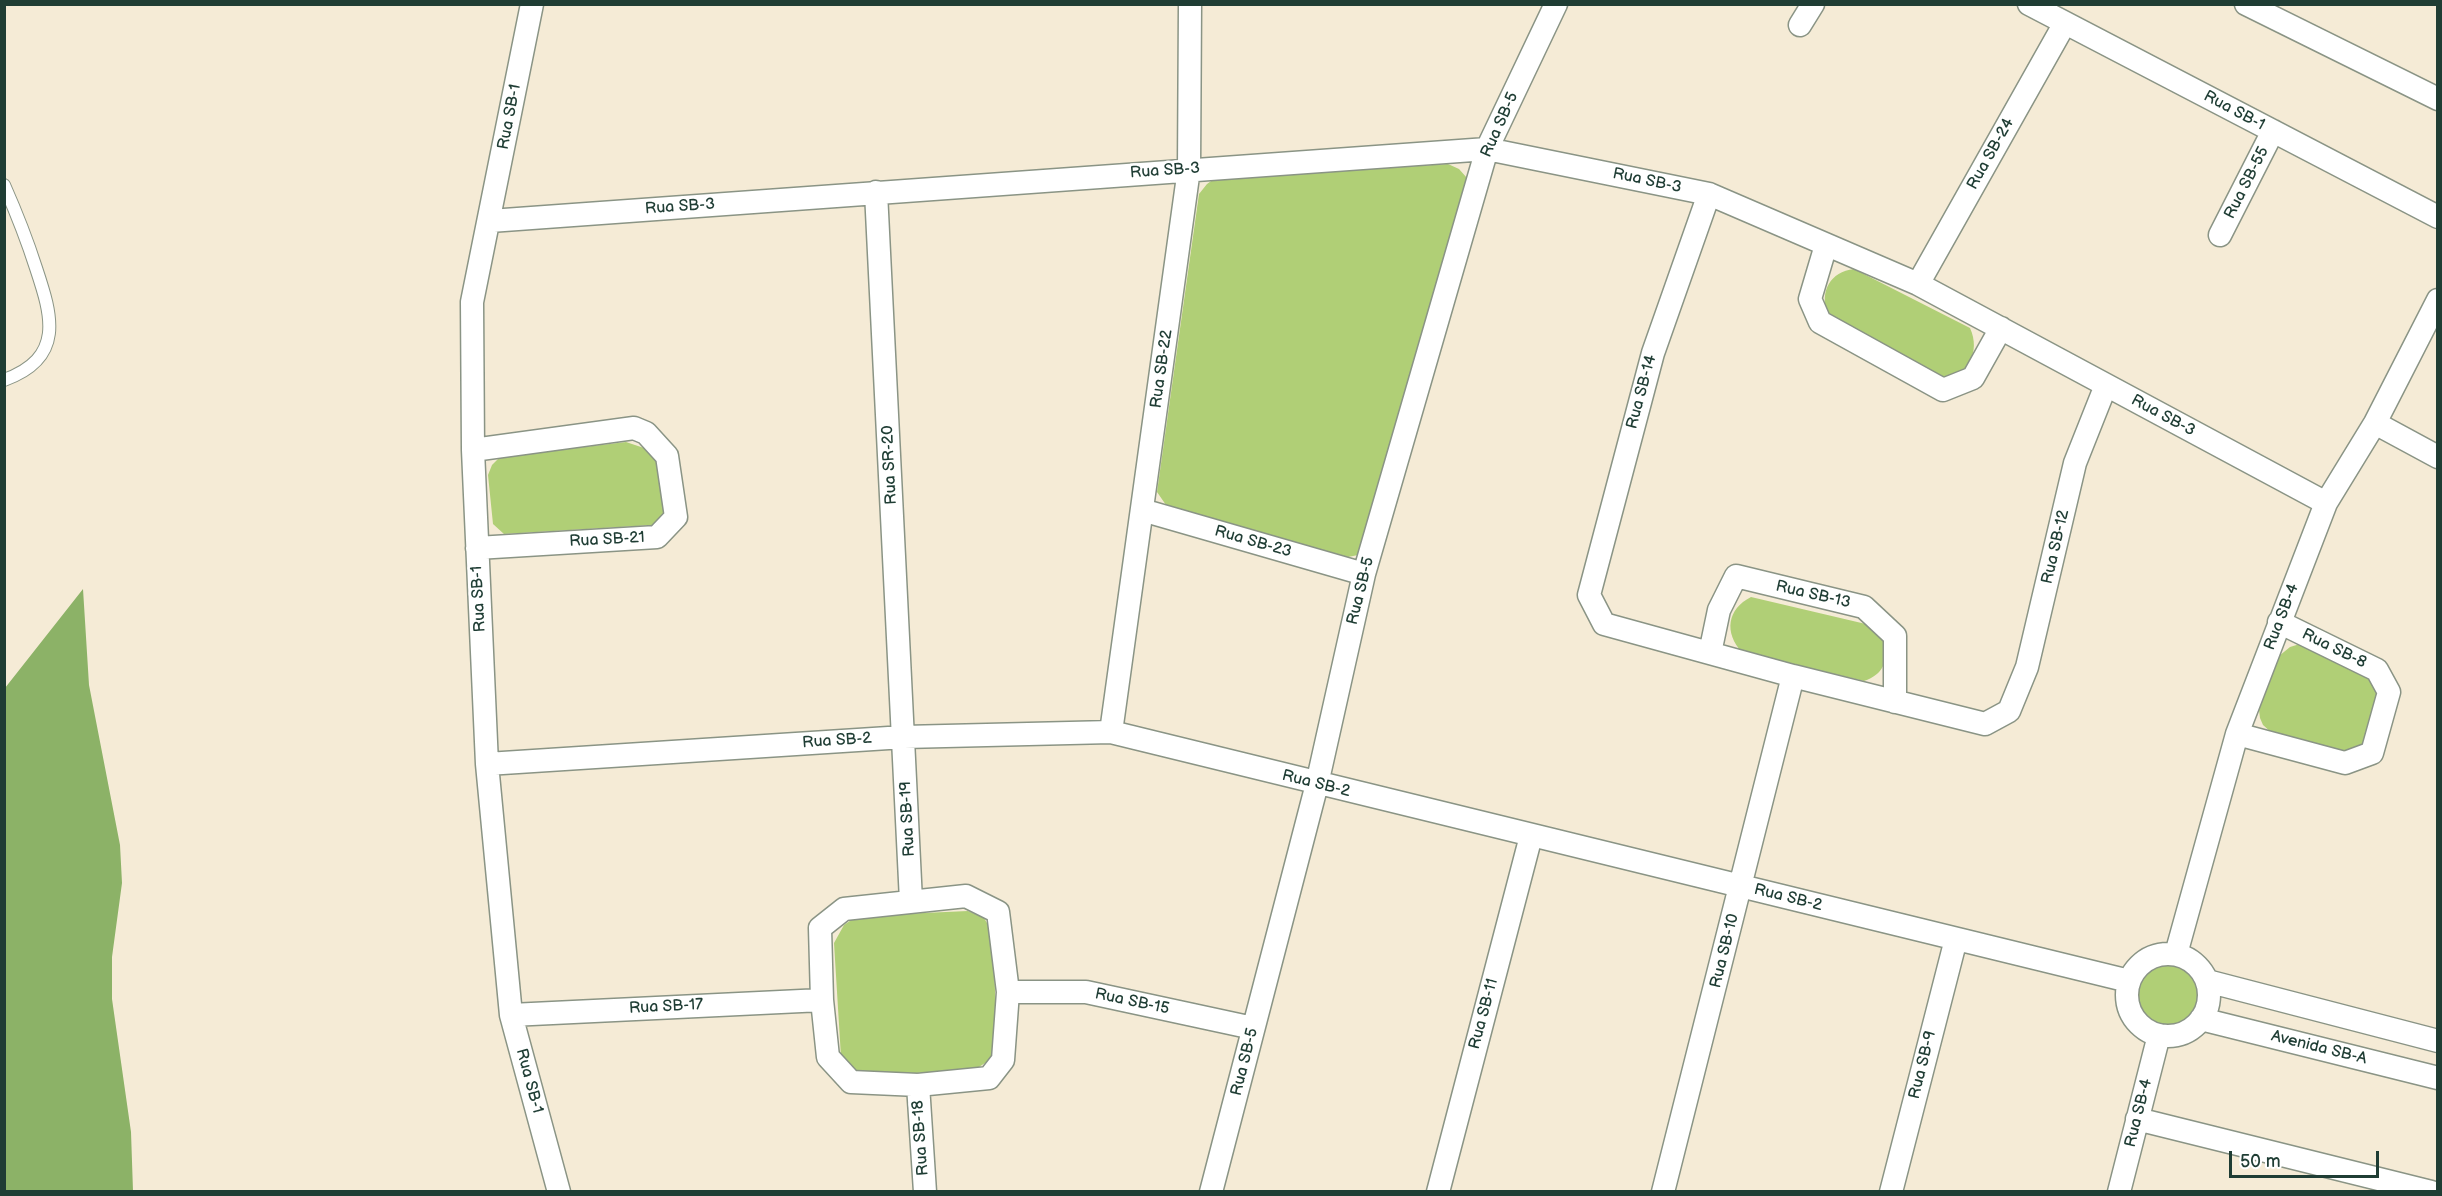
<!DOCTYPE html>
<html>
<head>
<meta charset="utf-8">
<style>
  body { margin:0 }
  #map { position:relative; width:2442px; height:1196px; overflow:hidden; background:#f5ebd6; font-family:"Balsamiq Sans",sans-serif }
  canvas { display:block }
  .frame { position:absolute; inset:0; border:6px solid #1f3d34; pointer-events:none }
  .scale { position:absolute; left:2229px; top:1151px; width:150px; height:27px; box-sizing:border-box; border:3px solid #1f3d34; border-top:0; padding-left:8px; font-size:18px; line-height:21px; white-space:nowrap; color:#1f3d34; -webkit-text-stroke:4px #fff; paint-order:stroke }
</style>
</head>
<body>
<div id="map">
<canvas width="2442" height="1196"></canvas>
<div class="frame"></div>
<div class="scale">50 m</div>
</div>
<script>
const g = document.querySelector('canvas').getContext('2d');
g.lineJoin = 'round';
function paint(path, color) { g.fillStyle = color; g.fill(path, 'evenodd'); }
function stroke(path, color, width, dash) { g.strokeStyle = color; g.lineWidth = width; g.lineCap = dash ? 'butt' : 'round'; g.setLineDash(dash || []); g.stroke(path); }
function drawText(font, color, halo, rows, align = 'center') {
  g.font = font + ' "Balsamiq Sans",sans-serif'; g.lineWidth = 5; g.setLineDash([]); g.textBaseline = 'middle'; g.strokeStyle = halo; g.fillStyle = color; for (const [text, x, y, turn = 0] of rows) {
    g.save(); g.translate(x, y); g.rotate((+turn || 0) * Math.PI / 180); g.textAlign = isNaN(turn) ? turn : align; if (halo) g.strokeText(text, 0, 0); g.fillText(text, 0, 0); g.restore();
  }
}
paint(new Path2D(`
  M1448 164 1459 169 1467 178 1363 551 1358 555 1348 557 1166 505 1157 492 1199 194 1207 184 1214 179Z
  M1854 269 1970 328C1981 352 1968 377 1941 378L1827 313C1820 291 1830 272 1854 269Z
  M626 442 647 449 658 459 664 512 653 525 504 534 493 524 488 475 492 465 500 457Z
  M1751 597 1870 625 1886 643C1887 662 1884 674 1864 681L1742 652C1724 633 1727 609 1751 597Z
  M2303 643 2367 677 2380 691 2369 743 2348 754 2273 734 2263 725 2260 718 2259 710 2279 656 2290 647Z
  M968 911 984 918 993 933 997 1048 988 1061 976 1069 871 1076 853 1069 841 1057 834 943 844 925 857 916Z
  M2138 995a30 30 0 1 1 60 0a30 30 0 1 1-60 0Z`), '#b0cf76');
paint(new Path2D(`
  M83 589 89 685 120 845 122 883 112 957V999L131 1132 133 1191H5V688Z`), '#8cb267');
const lane = new Path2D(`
  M4 185C16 212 27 240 36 268 52 316 65 358 4 380`);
const street = new Path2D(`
  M532 4 472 302 473 450 487 764 511 1015 559 1192
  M2029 4 2438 217
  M2246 4 2438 99
  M1800 25 1813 4
  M876 192 911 901
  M1709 194 1653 353 1589 595 1604 624 1793 676 1985 724 2009 711 2027 667 2075 463 2106 385
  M490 221 1487 149 1709 194 1918 284 2326 503
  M2220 235 2273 131
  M1826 245 1810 299 1820 322 1943 390 1973 378 2001 328
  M1918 284 2065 23
  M2375 423 2438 457
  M473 450 634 428 646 433 667 456 676 517 657 537 477 548
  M1142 510 1364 574
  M1710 653 1719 610 1736 576 1864 607 1895 636V702
  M1111 732 1189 169 1190 4
  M2237 734 2345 763 2372 753 2389 692 2377 670 2279 622
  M487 764 904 737 1111 732 2129 981
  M966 896 998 912 1008 992 1003 1060 989 1078 918 1085 851 1082 828 1057 822 1000 820 928 844 909Z
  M2127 995a41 41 0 1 1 82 0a41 41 0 1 1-82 0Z
  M2176 954 2237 734 2326 503 2375 423 2438 300
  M2207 981 2438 1041
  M1008 992H1086L1253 1028
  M511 1015 822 1000
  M2201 1019 2438 1078
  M918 1085 925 1192
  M2137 1119 2431 1192
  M1211 1192 1317 784 1364 574 1487 149 1556 4
  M1438 1192 1531 836
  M1663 1192 1793 676
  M1891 1192 1956 939
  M2119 1192 2159 1035`);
stroke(lane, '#8a9485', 14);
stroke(street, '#8a9485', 25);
stroke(lane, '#fff', 12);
stroke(street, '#fff', 22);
drawText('16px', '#1f3d34', '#fff', [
  ["Rua SB-1",2234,111,28],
  ["Rua SB-1",510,117,-79],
  ["Rua SB-5",1500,125,-66],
  ["Rua SB-24",1991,154,-61],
  ["Rua SB-3",1165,171,-4],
  ["Rua SB-3",1647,181,12],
  ["Rua SB-55",2247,183,-63],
  ["Rua SB-3",680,207,-4],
  ["Rua SB-22",1162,369,-82],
  ["Rua SB-14",1642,392,-75],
  ["Rua SB-3",2163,416,28],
  ["Rua SR-20",890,465,-93],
  ["Rua SB-21",607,540,-3],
  ["Rua SB-23",1253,542,16],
  ["Rua SB-12",2056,547,-77],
  ["Rua SB-5",1361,591,-76],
  ["Rua SB-13",1813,595,13],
  ["Rua SB-1",479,599,-93],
  ["Rua SB-4",2282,617,-69],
  ["Rua SB-8",2334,649,26],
  ["Rua SB-2",837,741,-4],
  ["Rua SB-2",1316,784,14],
  ["Rua SB-19",908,819,-93],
  ["Rua SB-2",1788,898,14],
  ["Rua SB-10",1725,951,-76],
  ["Rua SB-15",1132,1002,12],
  ["Rua SB-17",666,1007,-3],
  ["Rua SB-11",1484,1014,-75],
  ["Avenida SB-A",2319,1048,14],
  ["Rua SB-5",1245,1062,-76],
  ["Rua SB-9",1923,1065,-76],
  ["Rua SB-1",529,1081,75],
  ["Rua SB-4",2139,1113,-76],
  ["Rua SB-18",921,1138,-94]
]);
</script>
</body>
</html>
